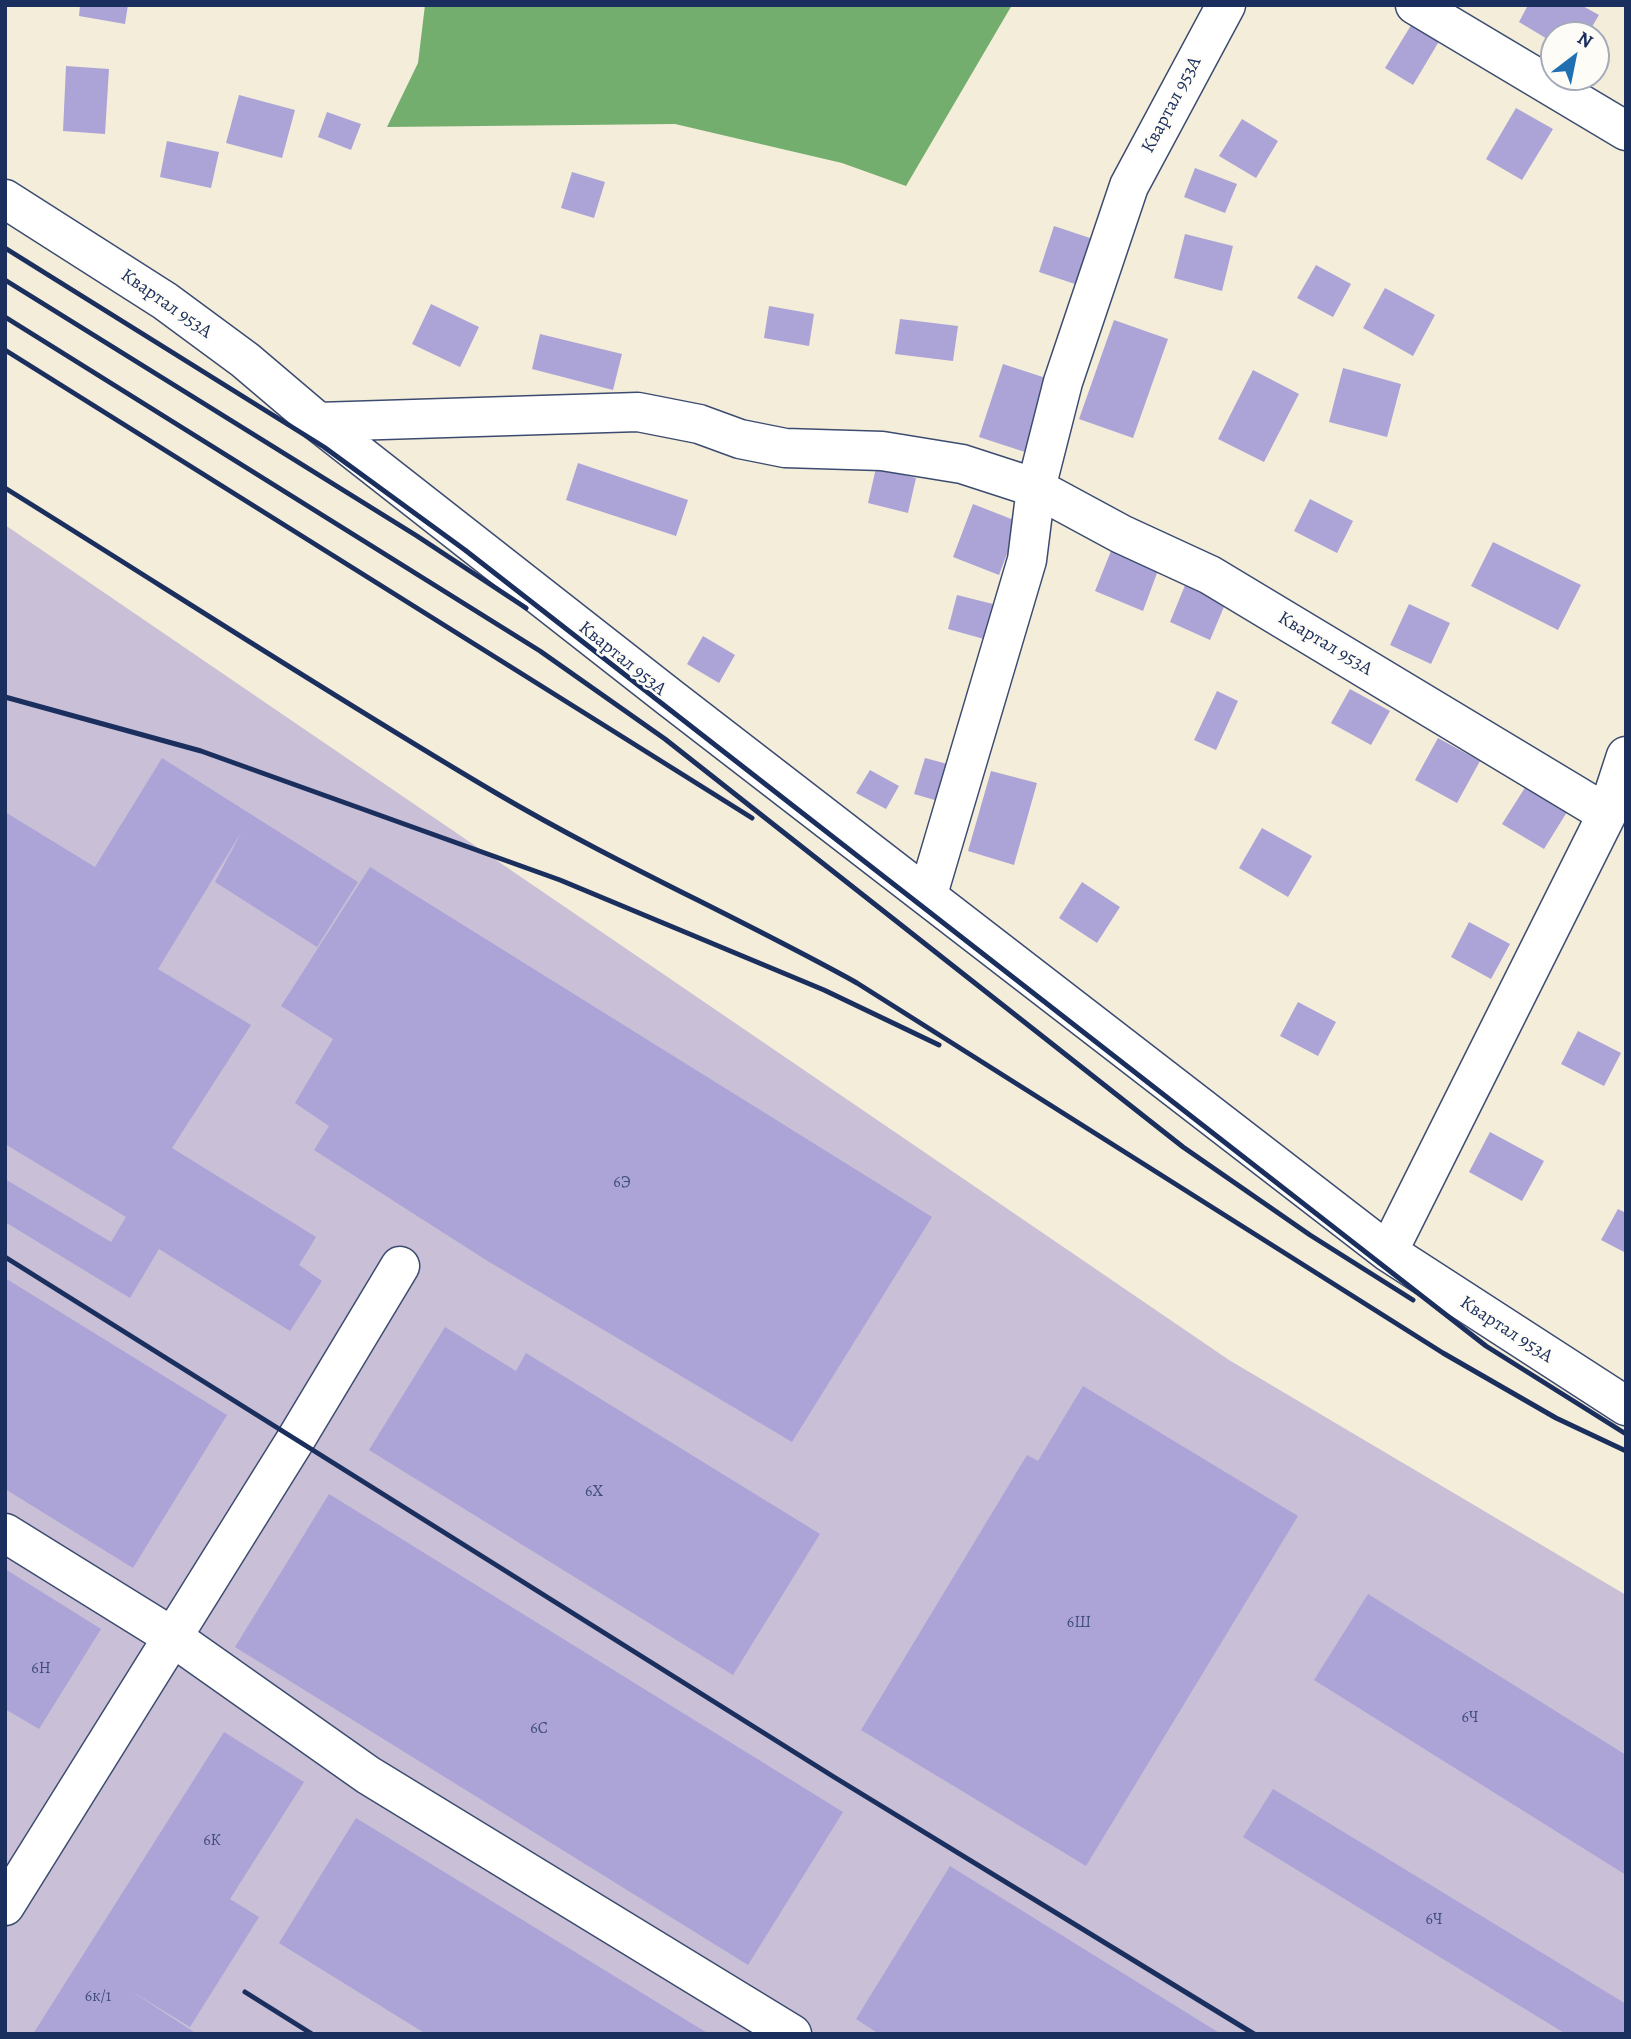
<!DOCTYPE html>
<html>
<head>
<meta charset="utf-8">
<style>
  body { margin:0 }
  #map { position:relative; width:1631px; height:2039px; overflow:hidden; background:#f4edd9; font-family:Alegreya,serif }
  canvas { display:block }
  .frame { position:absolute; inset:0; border:7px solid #1b2f5e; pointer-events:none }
  .north { position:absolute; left:1540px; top:21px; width:70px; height:70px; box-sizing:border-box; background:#fdfcf7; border:2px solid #a3aaba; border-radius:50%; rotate:32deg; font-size:19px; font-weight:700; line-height:28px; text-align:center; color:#1b2f5e }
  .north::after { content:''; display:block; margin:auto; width:24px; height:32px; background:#1f6fb2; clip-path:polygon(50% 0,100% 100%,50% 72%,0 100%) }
</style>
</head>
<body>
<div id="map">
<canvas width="1631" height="2039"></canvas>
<div class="frame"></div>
<div class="north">N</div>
</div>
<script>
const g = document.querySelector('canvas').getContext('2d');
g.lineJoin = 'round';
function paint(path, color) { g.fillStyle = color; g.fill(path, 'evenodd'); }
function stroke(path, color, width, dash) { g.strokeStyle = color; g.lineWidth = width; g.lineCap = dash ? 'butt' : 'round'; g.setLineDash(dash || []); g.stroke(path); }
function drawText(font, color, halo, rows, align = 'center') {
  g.font = font + ' Alegreya,serif'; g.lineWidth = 5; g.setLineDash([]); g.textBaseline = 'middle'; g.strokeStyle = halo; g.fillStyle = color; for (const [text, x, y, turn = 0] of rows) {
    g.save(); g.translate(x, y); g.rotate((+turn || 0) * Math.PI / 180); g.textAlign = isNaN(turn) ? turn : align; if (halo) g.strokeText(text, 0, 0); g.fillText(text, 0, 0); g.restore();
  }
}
paint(new Path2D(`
  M5 525 1229 1360 1626 1595V2034H5Z`), '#c9bfd7');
paint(new Path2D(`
  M425 5H1012L906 186 842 163 675 124 387 127 418 63Z`), '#73ae6e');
paint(new Path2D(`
  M80 5H128L125 24 79 16Z
  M1528 5H1581L1599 15 1587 35H1554V43L1519 22Z
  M1413 22 1441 38 1413 85 1385 68Z
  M66 66 109 69 105 134 63 131Z
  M239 95 295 110 282 158 226 143Z
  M1516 108 1553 129 1522 180 1486 159Z
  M327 112 361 124 351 150 318 137Z
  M1242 119 1278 141 1256 178 1219 156Z
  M167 141 219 152 211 188 160 177Z
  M1195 168 1237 184 1225 213 1184 197Z
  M572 172 605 182 594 218 561 208Z
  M1054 226 1096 240 1081 286 1039 272Z
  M1185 234 1233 246 1222 291 1174 278Z
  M1316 265 1351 284 1333 317 1297 298Z
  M1385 288 1435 315 1413 356 1363 328Z
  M431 304 479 327 460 367 412 344Z
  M769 306 814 314 809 346 764 338Z
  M900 319 958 326 953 361 895 354Z
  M1114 320 1168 339 1133 438 1079 419Z
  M540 334 622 354 613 390 532 369Z
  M1003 364 1052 380 1028 453 979 437Z
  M1343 368 1401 384 1387 437 1329 422Z
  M1253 370 1299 394 1264 462 1218 439Z
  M578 463 688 500 676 536 566 500Z
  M876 468 916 478 908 513 868 503Z
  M1310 499 1353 521 1337 553 1294 531Z
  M973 504 1019 522 999 575 953 557Z
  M1493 542 1581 585 1558 630 1471 586Z
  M1113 546 1160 565 1143 611 1095 591Z
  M1188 578 1229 595 1210 640 1170 622Z
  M957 595 993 604 984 639 948 629Z
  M1409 604 1450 623 1431 664 1390 645Z
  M703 636 735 655 719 683 687 664Z
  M1350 689 1390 711 1371 745 1331 723Z
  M1217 691 1238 701 1216 750 1194 740Z
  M1438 738 1480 761 1457 803 1415 780Z
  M162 758 358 882 317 947 215 882 242 831 158 969 251 1025 172 1148 316 1237 299 1265 322 1281 290 1331 159 1249 130 1298 5 1222V1179L111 1242 126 1217 5 1144V812L95 867Z
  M925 758 955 766 945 803 914 794Z
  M870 770 899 786 886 809 856 793Z
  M991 771 1037 783 1014 865 968 851Z
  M1526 786 1567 812 1544 849 1502 824Z
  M1262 828 1312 856 1288 897 1239 868Z
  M370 867 932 1217 792 1442 486 1260 314 1150 329 1126 295 1103 333 1039 281 1006Z
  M1082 882 1120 907 1097 943 1059 918Z
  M1469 922 1510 944 1491 979 1451 957Z
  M1298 1002 1336 1022 1318 1056 1280 1036Z
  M1578 1031 1621 1053 1604 1086 1561 1064Z
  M1490 1132 1544 1161 1522 1201 1469 1172Z
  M1618 1209 1626 1213V1253L1601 1240Z
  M5 1278 227 1415 133 1568 5 1489Z
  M445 1327 516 1371 526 1353 820 1534 733 1675 369 1450Z
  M1083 1386 1298 1516 1086 1866 861 1730 1027 1455 1038 1461Z
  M329 1494 843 1812 748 1965 235 1647Z
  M5 1569 101 1629 39 1729 5 1709Z
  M1368 1594 1626 1755V1875L1314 1680Z
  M224 1732 304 1782 230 1899 259 1917 190 2027 131 1991 197 2034H33Z
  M1273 1789 1626 2004V2034H1566L1243 1837Z
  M356 1818 709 2034H426L279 1943Z
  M950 1866 1221 2034H879L856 2019Z`), '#aca4d7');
const minor = new Path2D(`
  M1415 5 1626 131
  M5 199 165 301 245 360 318 422 669 697 1388 1252 1626 1406
  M318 422 638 412 699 424 740 439 785 448 882 451 962 464 1036 488 1121 534 1210 575 1607 814
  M928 894 1027 560 1036 488 1063 382 1129 186 1226 5
  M1388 1252 1607 814 1626 756
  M5 1533 171 1636 368 1775 792 2034
  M5 1906 296 1439 400 1266`);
stroke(minor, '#3c4c70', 41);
stroke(minor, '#fff', 38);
stroke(new Path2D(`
  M5 248 324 447 465 550 1486 1346 1626 1434
  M5 280 417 536 526 608
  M5 317 540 651 665 739 1183 1147 1310 1235 1413 1300
  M5 350 752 818
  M5 488C169 590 330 695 496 793 613 862 738 917 857 983L1443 1353 1556 1418 1626 1451
  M5 697 201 751 560 880 824 990 939 1045
  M5 1257 834 1777 1254 2034
  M245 1992 312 2034`), '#1b2f5e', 5);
drawText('16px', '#3f4c7c', null, [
  ["6Э",622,1183],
  ["6Х",594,1492],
  ["6Ш",1079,1623],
  ["6Н",41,1669],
  ["6Ч",1470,1718],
  ["6С",539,1729],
  ["6К",212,1841],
  ["6Ч",1434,1920],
  ["6к/1",98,1997]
]);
drawText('19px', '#1b2f5e', '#fdfcf7', [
  ["Квартал 953А",1172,105,-62],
  ["Квартал 953А",166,304,35],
  ["Квартал 953А",1325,644,31],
  ["Квартал 953А",622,659,39],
  ["Квартал 953А",1506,1330,33]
]);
</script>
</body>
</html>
